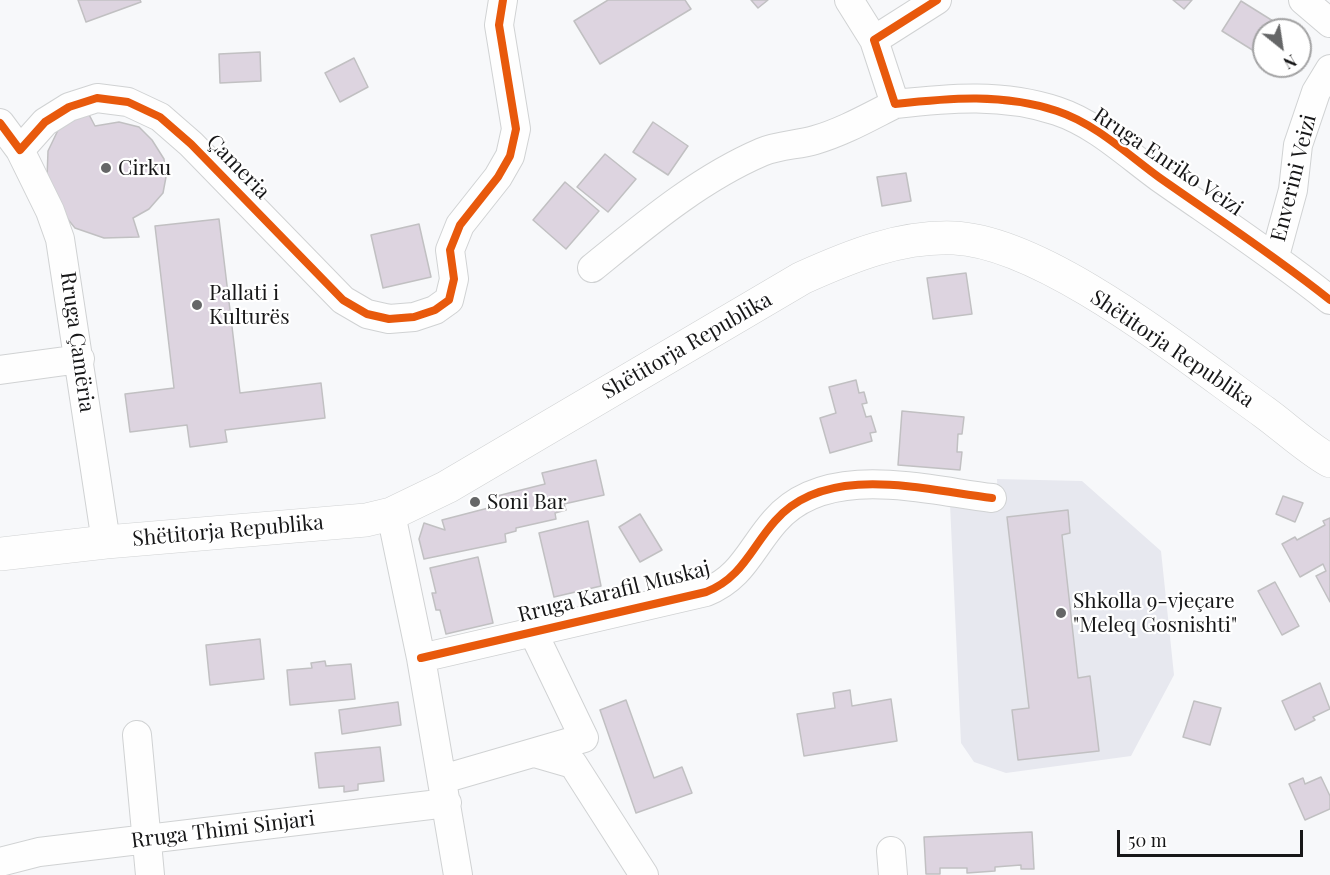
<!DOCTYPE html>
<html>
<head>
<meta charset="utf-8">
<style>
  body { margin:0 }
  #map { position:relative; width:1330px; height:875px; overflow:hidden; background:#f7f8fa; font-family:"Playfair Display",serif }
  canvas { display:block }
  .north { position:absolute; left:1252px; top:18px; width:60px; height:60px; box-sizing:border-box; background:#fff; border:2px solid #a2a2a3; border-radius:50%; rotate:150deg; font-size:16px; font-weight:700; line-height:24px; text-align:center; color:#171718 }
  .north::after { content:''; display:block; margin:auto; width:21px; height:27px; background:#656667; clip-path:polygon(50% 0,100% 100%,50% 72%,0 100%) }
  .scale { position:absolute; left:1117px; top:830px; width:186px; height:27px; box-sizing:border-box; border:3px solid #171718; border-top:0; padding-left:8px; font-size:18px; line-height:21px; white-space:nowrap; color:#171718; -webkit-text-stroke:4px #fff; paint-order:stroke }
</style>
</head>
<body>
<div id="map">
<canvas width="1330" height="875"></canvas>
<div class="north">N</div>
<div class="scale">50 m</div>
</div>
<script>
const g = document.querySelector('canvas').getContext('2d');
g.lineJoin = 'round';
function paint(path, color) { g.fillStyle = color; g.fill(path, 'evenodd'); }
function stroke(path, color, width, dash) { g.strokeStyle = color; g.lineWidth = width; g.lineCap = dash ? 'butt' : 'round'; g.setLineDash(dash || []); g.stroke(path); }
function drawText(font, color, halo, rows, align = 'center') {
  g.font = font + ' "Playfair Display",serif'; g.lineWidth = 4.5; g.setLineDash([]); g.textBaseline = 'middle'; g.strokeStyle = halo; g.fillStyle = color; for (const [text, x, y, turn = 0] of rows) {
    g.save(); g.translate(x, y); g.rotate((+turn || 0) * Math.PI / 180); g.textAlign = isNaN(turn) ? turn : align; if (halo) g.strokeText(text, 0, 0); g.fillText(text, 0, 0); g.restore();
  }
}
paint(new Path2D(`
  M997 479 1082 481 1161 551 1174 675 1131 756 1006 773 974 762 961 743 950 504 998 503Z`), '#e7e8ef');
const building = new Path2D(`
  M78 0H140L141 2 86 22Z
  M608 0H685L691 9 600 64 574 21Z
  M751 0H768L758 8Z
  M1173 0H1192L1184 9Z
  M1241 1 1281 26 1278 30H1264L1262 56 1222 31Z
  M260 52 261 81 220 83 219 54Z
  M354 58 368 87 340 102 325 73Z
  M85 107 95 126 119 122 139 127 152 140 164 159 166 177 163 193 149 209 133 218 139 237 104 238 75 228 57 206 47 178 48 151 60 126Z
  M653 122 688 146 668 175 633 152Z
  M605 154 636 179 608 212 577 187Z
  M906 173 911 201 882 206 877 177Z
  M565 182 599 211 566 249 533 220Z
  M219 219 240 393 321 383 325 418 225 430 227 442 190 447 187 425 130 432 125 394 174 388 155 226Z
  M419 224 431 277 383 288 371 235Z
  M966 273 972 314 933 319 927 278Z
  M856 380 859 393 864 392 867 403 862 404 866 417 871 416 876 432 870 433 872 441 830 453 820 418 836 413 829 387Z
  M902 411 964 417 962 434H958L957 452H962L960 470 898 465Z
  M596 460 604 495 564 504 566 510 555 513 556 519 516 528V531L505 534 506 542 424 559 419 539 424 523 445 530 442 520 496 506 493 497 545 484 542 473Z
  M1283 496 1303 503 1295 522 1276 514Z
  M1068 510 1070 533 1062 535 1078 678 1090 676 1099 751 1018 760 1012 710 1029 708 1007 517Z
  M640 514 662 550 640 562 619 527Z
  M1330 518V602L1316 576 1326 571 1323 564 1300 577 1282 544 1295 537 1297 540 1325 525 1323 521Z
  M588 521 601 586 554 597 539 533Z
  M478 557 493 623 446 634 440 610H436L432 593H436L430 568Z
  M1275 582 1299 626 1282 635 1258 591Z
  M260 639 264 679 210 685 206 645Z
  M325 661 326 666 351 664 355 699 290 705 287 670 312 668 311 663Z
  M1320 683 1330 709 1313 717 1315 720 1295 730 1282 701Z
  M850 690 852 706 891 699 897 741 804 756 797 714 835 708 833 693Z
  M626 700 654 778 682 767 692 793 636 813 600 710Z
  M1194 701 1221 708 1210 745 1183 737Z
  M398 702 401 725 342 734 339 710Z
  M380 747 384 781 358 784V790L344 792V786L319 788 315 753Z
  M1321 777 1330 796V809L1305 820 1289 784 1303 778 1305 784Z
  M1032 832 1034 869H1021V865L995 867V871L967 873V868H940V874H926L924 837Z`);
paint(building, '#ddd4e0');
stroke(building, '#c1c0c2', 1.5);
const minor = new Path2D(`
  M849 0 874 40
  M937 0 874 40 895 104C950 98 1003 93 1057 111 1096 124 1127 154 1160 178 1217 218 1275 256 1330 300
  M1303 0 1330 23
  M0 123 20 150 45 122 69 107 97 98 128 102 160 117 191 144 343 300 367 314 389 319 414 317 435 310 449 300 454 279 450 250 460 225 498 177 510 156 516 129 499 25 503 0
  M20 150 50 211 60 239 106 542
  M1275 256 1293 190 1298 145 1316 92 1330 69
  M592 268C645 225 699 179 762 152 779 145 798 145 815 140 843 132 869 117 895 104
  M0 370 80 359
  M391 514 421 658 458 875
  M421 658 706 592C742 578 751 548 775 521 826 462 924 490 992 498
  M137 735 150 875
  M535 753 573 764 644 875
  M443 779 584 738 532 630
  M891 851 893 875
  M0 862 39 852 447 803`);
const major = new Path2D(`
  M0 554 106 542 366 520 391 514 447 487 802 278C851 256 900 236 954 238 1046 242 1189 359 1264 412 1286 428 1307 448 1330 461`);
stroke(minor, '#d0d2d3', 30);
stroke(major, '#d0d2d3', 34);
stroke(minor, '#fefefe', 28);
stroke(major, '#fefefe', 33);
stroke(new Path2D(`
  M937 0 874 40 895 104C950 98 1003 93 1057 111 1096 124 1127 154 1160 178 1217 218 1275 256 1330 300
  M0 123 20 150 45 122 69 107 97 98 128 102 160 117 191 144 343 300 367 314 389 319 414 317 435 310 449 300 454 279 450 250 460 225 498 177 510 156 516 129 499 25 503 0
  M421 658 706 592C742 578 751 548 775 521 826 462 924 490 992 498`), '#e8590c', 8);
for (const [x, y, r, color] of [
  [106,168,6,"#656667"],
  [197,305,6,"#656667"],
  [475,502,6,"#656667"],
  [1061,613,6,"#656667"]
]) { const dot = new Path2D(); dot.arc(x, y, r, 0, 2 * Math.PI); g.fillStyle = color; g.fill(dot); stroke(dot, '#fff', 2); }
drawText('21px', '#171718', '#fff', [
  ["Rruga Enriko Veizi",1168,162,34],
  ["Çameria",238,167,46],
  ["Enverini Veizi",1294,178,-76],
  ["Rruga Çamëria",77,342,82],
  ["Shëtitorja Republika",687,346,-30],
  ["Shëtitorja Republika",1172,349,34],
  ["Shëtitorja Republika",228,531,-5],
  ["Rruga Karafil Muskaj",614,592,-14],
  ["Rruga Thimi Sinjari",223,830,-7]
]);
drawText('21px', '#171718', '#fff', [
  ["Cirku",118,168],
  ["Pallati i",209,293],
  ["Kulturës",209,317],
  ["Soni Bar",487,502],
  ["Shkolla 9-vjeçare",1073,601],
  ["\"Meleq Gosnishti\"",1073,625]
], 'left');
</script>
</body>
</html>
